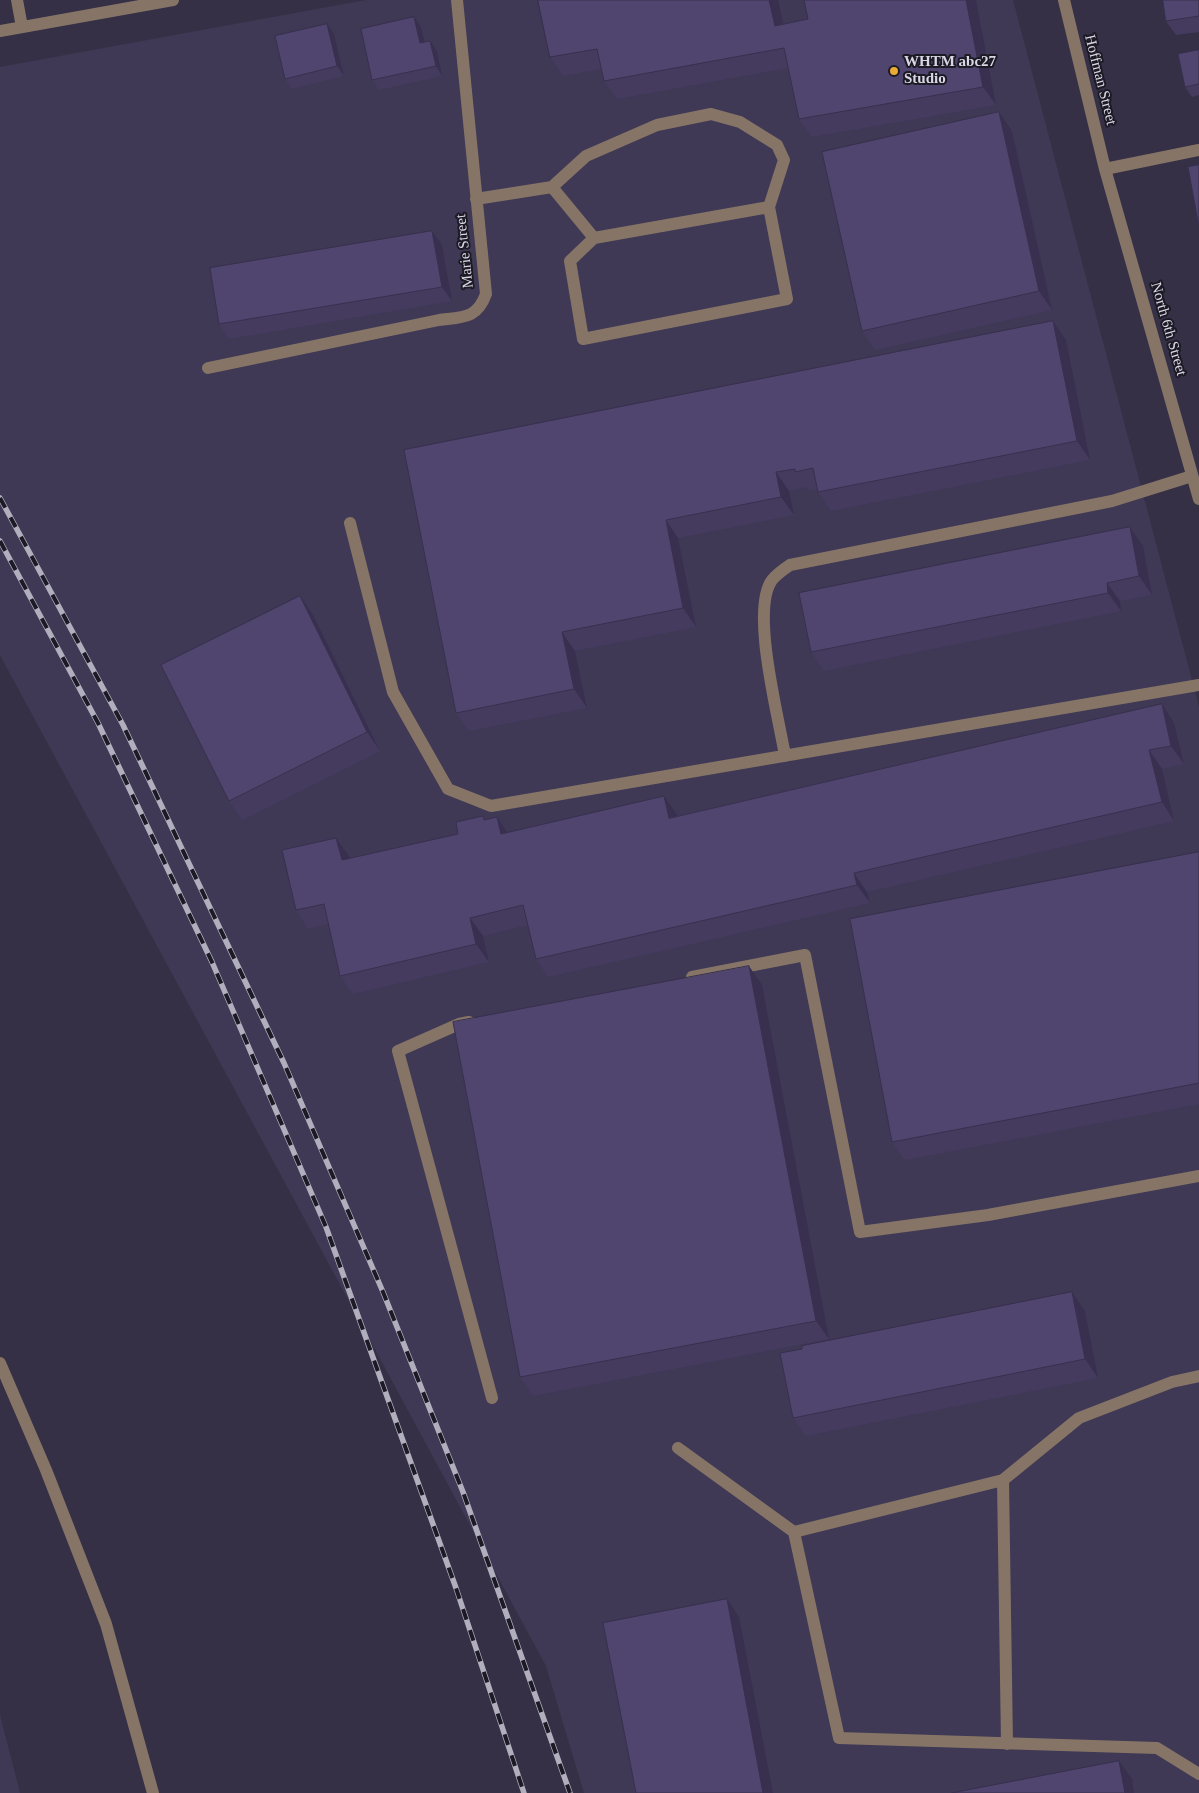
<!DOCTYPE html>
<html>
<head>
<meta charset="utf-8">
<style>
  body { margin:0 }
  canvas { display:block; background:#353046 }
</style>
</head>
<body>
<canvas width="1199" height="1793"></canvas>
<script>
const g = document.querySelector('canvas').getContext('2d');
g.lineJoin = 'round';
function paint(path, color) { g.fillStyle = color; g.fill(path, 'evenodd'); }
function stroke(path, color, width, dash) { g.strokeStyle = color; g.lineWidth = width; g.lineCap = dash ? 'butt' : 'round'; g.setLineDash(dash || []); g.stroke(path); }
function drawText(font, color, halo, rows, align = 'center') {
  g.font = font + ' Georgia,serif'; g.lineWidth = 4; g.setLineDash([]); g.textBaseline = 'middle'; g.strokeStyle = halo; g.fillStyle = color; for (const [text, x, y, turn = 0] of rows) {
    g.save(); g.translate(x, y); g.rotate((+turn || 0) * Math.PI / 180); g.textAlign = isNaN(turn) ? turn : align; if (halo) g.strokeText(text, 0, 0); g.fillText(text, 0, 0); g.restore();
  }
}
paint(new Path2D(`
  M366 0H1013L1199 707V1793H584L546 1666 0 655V67Z
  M0 1715 20 1793H0Z`), '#3f3955');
stroke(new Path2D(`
  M17 0 22 27
  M1064 0 1105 169 1199 499
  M0 31 173 0
  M1105 169 1199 150
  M552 187 586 156 657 125 711 114 740 122 777 145 784 160 769 207
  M476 199 552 187 594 238
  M769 207 787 299 583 339 570 261 594 238Z
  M208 368 439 320C463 317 477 319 486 294L457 0
  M350 523 393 692 448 789 491 806 1199 685
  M785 756C779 718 750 610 772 580 777 574 784 569 790 565L1112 501 1192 476
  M692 977 805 955 860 1232 988 1215 1199 1176
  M469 1022 459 1024 398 1051 492 1398
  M0 1363 46 1470 106 1624 153 1793
  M678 1448 794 1532
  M1003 1480 1079 1418 1172 1382 1199 1376
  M1007 1744 1003 1480 794 1532 839 1738 1157 1748 1199 1774`), '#867566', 12);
const rail = new Path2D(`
  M0 498 123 725 284 1063 383 1292 463 1492 570 1793
  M0 541 98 723 212 962 326 1227 456 1588 524 1793`);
stroke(rail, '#b1aebe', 5.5);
stroke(rail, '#1c1a24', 4, [11]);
paint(new Path2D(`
  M538 0 783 25 808 19 804 0H976L996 105 812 137 799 119 788 68 617 99 604 81 601 69 563 76 550 57Z
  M1199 0V32L1176 35 1166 21Z
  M414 17 421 27 424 42 437 51 442 76 379 90 372 80Z
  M327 24 334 34 344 76 292 89 285 79Z
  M1199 50V95L1192 97 1185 87Z
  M1012 131 1052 310 875 350 862 331Z
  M442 245 452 301 229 339 219 324Z
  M1053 321 1066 340 1090 460 831 511 818 492 817 489 808 490 806 487 789 491 794 515 678 538 696 627 575 651 587 708 469 731 456 713 404 450Z
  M1130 527 1143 546 1152 595 1120 601 1121 611 824 671 811 652Z
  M300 596 313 615 380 751 242 820 229 801Z
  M1174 723 1184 764 1162 769 1174 821 867 892 870 903 548 977 536 959 528 925 483 936 489 962 353 994 340 976 328 924 308 929 296 910 336 838 349 856 350 859 458 834 483 816 485 820 497 817 508 832 677 815V816Z
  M1199 852V1104L905 1160 892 1142Z
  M762 985 829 1339 533 1396 520 1377Z
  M1072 1292 1085 1311 1098 1378 806 1436 793 1418 802 1349Z`), '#453b5f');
paint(new Path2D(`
  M769 0H778L788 45 775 26Z
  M966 0H976L996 105 983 87Z
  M414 17 421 27 427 53 420 43Z
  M327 24 334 34 344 76 337 66Z
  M430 41 437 51 442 76 436 66Z
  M999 112 1012 131 1052 310 1039 291Z
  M432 231 442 245 452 301 442 287Z
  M1053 321 1066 340 1090 460 1077 441Z
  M776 472 789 491 794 515 781 497Z
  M666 520 678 538 696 627 683 608Z
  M1130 527 1143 546 1152 595 1139 576Z
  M1107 583 1120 601 1121 611 1108 593Z
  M300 596 313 615 380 751 367 732Z
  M562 632 575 651 587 708 574 689Z
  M1162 704 1174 723 1184 764 1171 746Z
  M1149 750 1162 769 1174 821 1162 802Z
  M664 796 677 815 682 836 669 818Z
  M497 817 510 836 501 834Z
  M336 838 349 856 354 879 342 860Z
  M854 873 867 892 870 903 857 885Z
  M470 918 483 936 489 962 476 944Z
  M749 966 762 985 829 1339 816 1321Z
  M1072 1292 1085 1311 1098 1378 1085 1359Z
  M727 1599 739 1617 773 1793H763Z
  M1119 1761 1132 1779 1134 1793H1125Z`), '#38304e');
const building = new Path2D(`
  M538 0H769L775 26 808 19 804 0H966L983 87 799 119 784 48 604 81 597 49 550 57Z
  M1163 0H1199V16L1166 21Z
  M414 17 420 43 430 41 436 66 372 80 361 29Z
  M327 24 337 66 285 79 275 36Z
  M1199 50V84L1185 87 1178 54Z
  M999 112 1039 291 862 331 822 152Z
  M1199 165V227L1188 167Z
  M432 231 442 287 219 324 210 268Z
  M1053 321 1077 441 818 492 813 468 795 472V469L776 472 781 497 666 520 683 608 562 632 574 689 456 713 404 450Z
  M1130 527 1139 576 1107 583 1108 593 811 652 799 593Z
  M300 596 367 732 229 801 161 665Z
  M1162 704 1171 746 1149 750 1162 802 854 873 857 885 536 959 523 905 470 918 476 944 340 976 324 904 296 910 282 850 336 838 342 860 458 834 456 822 483 816 484 820 497 817 501 834 664 796 669 818Z
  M1199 852V1083L892 1142 850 919Z
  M749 966 816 1321 520 1377 453 1022Z
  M1072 1292 1085 1359 793 1418 780 1353 802 1349V1346Z
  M727 1599 763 1793H636L603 1623Z
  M1119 1761 1125 1793H952Z`);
paint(building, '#50456f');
stroke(building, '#38304e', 1);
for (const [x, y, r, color] of [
  [894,71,5,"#e9aa38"]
]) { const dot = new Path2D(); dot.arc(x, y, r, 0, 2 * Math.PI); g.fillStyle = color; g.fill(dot); stroke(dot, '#1c1a24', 2); }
drawText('bold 15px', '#dad7e5', '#1c1a24', [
  ["WHTM abc27",904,62],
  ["Studio",904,79]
], 'left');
drawText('15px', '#dad7e5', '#1c1a24', [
  ["Hoffman Street",1100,80,76],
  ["Marie Street",465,251,-96],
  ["North 6th Street",1168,329,74]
]);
</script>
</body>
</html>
